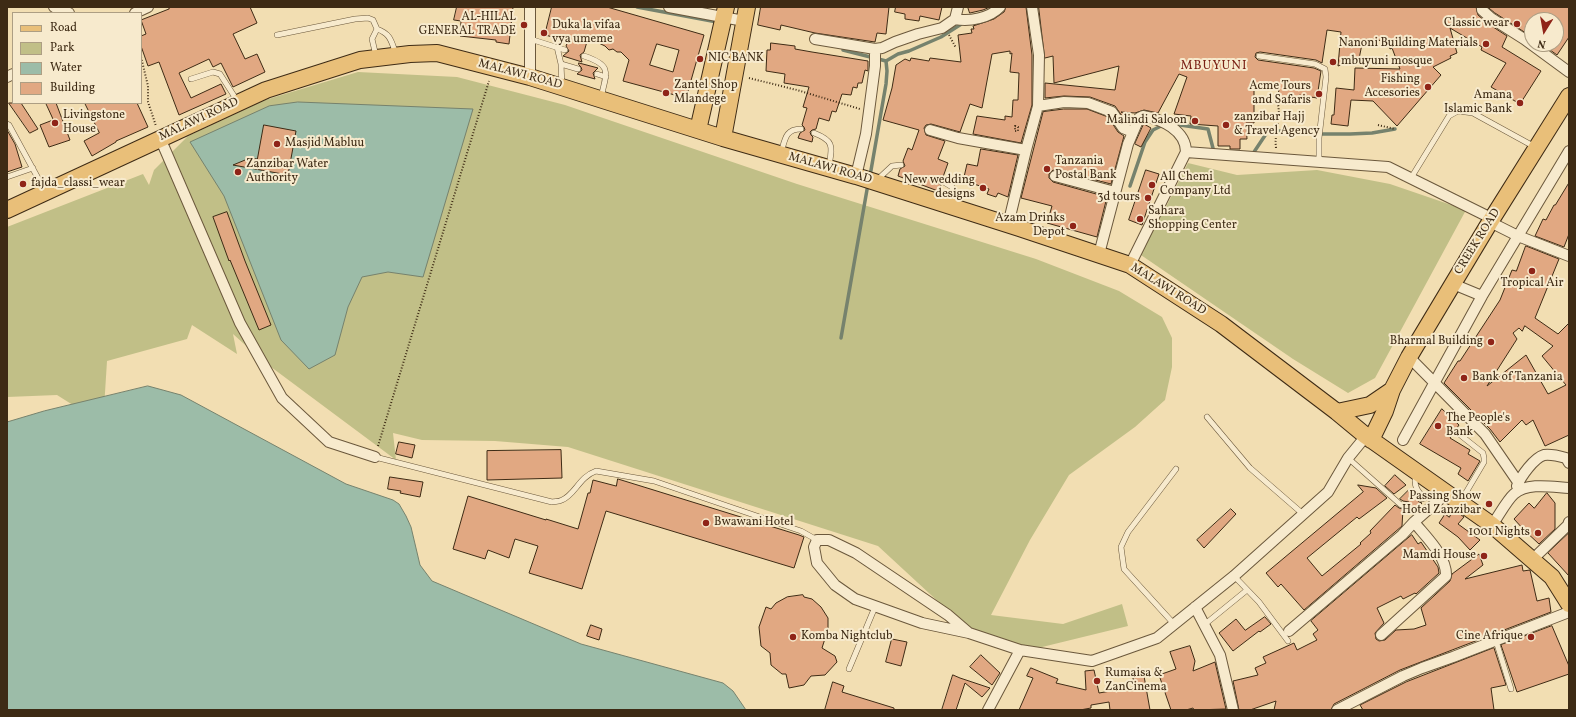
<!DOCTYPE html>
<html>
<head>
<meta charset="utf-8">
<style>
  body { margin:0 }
  #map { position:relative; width:1576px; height:717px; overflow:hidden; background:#f2deb2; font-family:Vollkorn,serif }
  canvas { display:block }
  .frame { position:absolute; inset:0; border:8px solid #3e2b15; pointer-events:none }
  .legend { position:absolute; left:12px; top:12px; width:130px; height:92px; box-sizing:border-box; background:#f7eacd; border:1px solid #ad9e83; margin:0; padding:5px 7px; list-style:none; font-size:12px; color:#3e2b15 }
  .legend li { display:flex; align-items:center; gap:8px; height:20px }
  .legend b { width:20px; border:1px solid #ad9e83 }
  .north { position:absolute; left:1524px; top:12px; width:40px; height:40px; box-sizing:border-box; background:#f7eacd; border:1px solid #ad9e83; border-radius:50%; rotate:191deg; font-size:11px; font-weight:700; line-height:16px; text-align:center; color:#3e2b15 }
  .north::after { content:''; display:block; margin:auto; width:14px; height:18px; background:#8f2418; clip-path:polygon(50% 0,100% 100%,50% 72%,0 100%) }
</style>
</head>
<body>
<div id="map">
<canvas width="1576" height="717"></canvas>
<div class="frame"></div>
<ul class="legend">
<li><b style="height:5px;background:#e9bf79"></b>Road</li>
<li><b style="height:11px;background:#c1bf87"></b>Park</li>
<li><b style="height:11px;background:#9cbca8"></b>Water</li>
<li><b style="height:11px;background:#e1a882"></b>Building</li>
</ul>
<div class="north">N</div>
</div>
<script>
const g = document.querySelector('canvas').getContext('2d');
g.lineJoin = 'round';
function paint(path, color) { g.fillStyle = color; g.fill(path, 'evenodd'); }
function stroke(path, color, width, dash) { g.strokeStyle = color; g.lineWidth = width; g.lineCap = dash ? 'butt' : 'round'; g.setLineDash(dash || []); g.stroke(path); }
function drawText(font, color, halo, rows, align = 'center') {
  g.font = font + ' Vollkorn,serif'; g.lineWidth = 4; g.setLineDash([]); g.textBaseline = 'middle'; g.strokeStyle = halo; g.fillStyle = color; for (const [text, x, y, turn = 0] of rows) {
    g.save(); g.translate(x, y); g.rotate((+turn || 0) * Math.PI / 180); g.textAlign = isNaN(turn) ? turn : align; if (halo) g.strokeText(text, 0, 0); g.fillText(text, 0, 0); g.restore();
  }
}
paint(new Path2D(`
  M358 72 457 77 565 105 797 184 1036 259 1119 291 1162 317 1172 338V367L1165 400 1135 427 1069 475 1030 540 991 615 1063 624 1122 604 1128 626 1038 648 1012 644 970 631 878 546 568 447 495 441 422 440 393 433 396 460 263 361 233 334 237 354 192 325 187 339 107 361 103 424 57 395 7 397V227L143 174 149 185 154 170 188 136 265 100Z
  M1188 163 1237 175 1317 170 1390 184 1466 210 1375 378 1348 393 1293 359 1138 253 1164 211Z`), '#c1bf87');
const water = new Path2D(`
  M298 102 473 109 423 277 388 272 362 277 348 307 335 355 309 369 281 340 224 196 190 142 269 106Z
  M148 386 181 395 346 484 393 500 399 504 406 516 411 527 420 565 432 581 581 644 723 683 733 691 746 710H7V422L44 411Z`);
paint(water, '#9cbca8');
stroke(water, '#76826d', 1);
stroke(new Path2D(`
  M637 7 717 22
  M843 50 886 61 898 54 909 51 941 37 963 23
  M1173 124 1208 129 1214 152
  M1252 155 1268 131H1297L1321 134H1350L1372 133 1395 129
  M870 176 886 84 887 71 886 61
  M1130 186 1145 142 1153 130 1163 125
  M841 338 868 184`), '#76826d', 3.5);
const building = new Path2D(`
  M168 7H250L257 23 233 34 245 59 257 54 265 72 233 87 221 63 213 67 209 59 179 73 191 98 221 84 226 94 179 115 159 62 148 66 141 46V36L146 34 141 20 169 9Z
  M457 7H513L509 44 496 42V40L460 36 461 21 454 20Z
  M552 7H607L704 35 686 98 623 81 629 60 621 52H617L613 49 609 50 605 46 588 38 584 52 580 55 582 62 563 56 569 51 566 46 568 41 545 35ZM657 44 679 50 673 72 650 65Z
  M761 7H889L886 34 877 33 875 42 815 33 781 25 780 30 758 25Z
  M896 7H942L939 20 920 16 919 21 905 19V14L895 12Z
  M968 7H990L983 10 970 13Z
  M1006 7H1026L1032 55V105L1021 143 973 134 977 116 1005 120V116L1012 117 1013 100H1018L1019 73 1010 72 1012 53 1010 54V51L992 54 982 108 970 104 960 132 931 124 926 125 924 128 926 135 945 141 938 159 948 163 943 177 938 179V183L941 185 938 191 898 176 900 169 905 166 903 161 908 148 912 150 919 130 883 120 892 88 896 65 905 59 910 61 911 58 929 61 930 58 961 62 958 35 972 33 971 29H974L973 26 994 19 1004 12Z
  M1039 7H1476L1478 15 1487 23 1507 36 1502 47 1541 71 1520 104 1491 87 1506 63 1481 50 1482 47 1450 28 1457 53 1450 56 1451 58 1433 67 1441 75 1397 126 1373 101 1351 100 1348 126 1331 124 1332 115H1334L1336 88 1354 90 1355 68 1400 69 1392 48 1390 49 1387 41 1363 39 1359 59 1338 66 1341 32 1327 30 1322 63 1316 60 1260 52 1256 53 1255 57 1258 60 1314 68 1321 71 1317 98 1299 95V102L1283 100V97L1278 96 1279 89 1254 87V123H1246L1247 139H1240V149H1230V146H1218V126L1190 124 1191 116 1174 114 1187 77 1179 74 1158 113 1144 110 1135 113 1121 112 1132 118 1130 124 1127 123 1115 106 1090 97 1064 96 1045 98V83L1115 90 1119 66 1054 83 1053 56 1045 58Z
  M1488 7H1569V37L1557 55 1542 44H1556V20H1532V37L1495 13Z
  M771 43 795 46V49L812 52 868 61V71L865 70 862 83H858L857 88 853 87 851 95 842 94 836 112 832 111 829 121 819 118 816 129 812 130 810 132 811 135 813 137 812 142 798 138 800 133 805 130 804 127 802 125 807 108 803 107 809 87 784 83 785 74 766 71 767 50H770Z
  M579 63 598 68 593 73 595 79 577 74 582 70 581 67 579 65Z
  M9 103H21L38 129 30 133Z
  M46 103H56L70 140 49 147 40 125 53 120Z
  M85 103H137L148 127 116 141V142L92 156 84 141 99 133Z
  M1064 109H1087L1108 117 1118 132 1124 136 1111 184 1057 170H1053L1049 174V178L1053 182 1107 197 1097 237 1047 223 1052 206 1021 198 1043 112Z
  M1144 124 1151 128 1141 147 1135 144Z
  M264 125 296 131 288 175 233 165 250 158 257 159Z
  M7 130 15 144 22 167 7 172Z
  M981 149 1018 155 1008 197 998 193 996 197 987 194 989 189 974 184 975 181 964 177 967 164 977 166Z
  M1146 170 1159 174 1142 225 1129 220Z
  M1569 183V234L1564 247 1535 236 1543 219 1546 220 1554 205H1555Z
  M227 212 245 261 271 325 259 330 230 260 229 261 213 217Z
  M1526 246 1559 259 1535 318 1558 334 1569 323V435L1545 446 1533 420 1526 425 1522 420 1500 442 1490 429 1444 383 1458 361H1460L1500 300 1512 270 1516 271ZM1525 326 1553 346 1542 356 1566 385 1548 394 1526 355 1487 386 1517 339 1513 333 1519 328 1522 331Z
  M1442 409 1459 425 1450 438 1470 450 1468 454 1480 461 1468 481 1458 474 1461 468 1420 444Z
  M399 442 415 445 412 458 396 454Z
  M561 450 562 478 487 480V451Z
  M1395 475 1406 485 1394 494 1385 486Z
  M390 477 423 482 420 497 400 493 401 491 388 489Z
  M618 479 799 535 804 537 794 568 606 511 582 589 529 573 538 546 515 539 509 558 488 550 485 559 453 549 468 496 546 520V519L578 529 588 493H590L593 480 616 486Z
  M1358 485 1376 488 1387 498 1359 519 1357 517 1307 558 1322 576 1361 544 1360 543 1371 533 1370 531 1395 505 1399 508 1403 509 1402 526 1304 610 1281 584 1278 587 1266 573 1363 492Z
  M1410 489 1418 498 1419 502 1422 503 1414 512 1410 508 1411 505 1409 502 1403 501 1400 499Z
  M1547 493 1555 503V529L1539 544 1524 530 1514 519 1529 503 1534 508Z
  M1231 509 1236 514 1204 548 1197 540Z
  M1453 511 1457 512 1464 517 1458 524 1480 540 1470 550 1458 537 1439 523 1445 514 1449 517Z
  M1569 533V576L1548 553Z
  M1412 535 1418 544 1421 542 1438 567 1439 573 1416 594 1415 593 1403 599 1401 596 1377 608 1384 623 1375 633 1376 639 1379 641 1385 640 1396 630 1414 629 1426 625 1421 608 1450 581 1452 574 1479 554 1483 565 1465 579 1522 565 1523 571 1530 570 1537 601 1549 598 1551 612 1400 670 1334 704 1331 710H1274L1276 701 1250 710H1239L1233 681 1258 675 1255 668 1266 663 1263 657 1294 643 1297 650 1317 640 1313 634 1318 630 1311 621Z
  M803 595 804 597 812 599 821 607 828 618V629L822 648 835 656 837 662 825 675 811 676 804 685 789 688 786 674H782L771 665 770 653 761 646 759 627 766 607 771 609 776 603 787 597Z
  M1265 617 1271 624 1260 632 1259 631 1233 651 1219 633 1236 619 1245 630Z
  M591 625 602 629 599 640 587 636Z
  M1552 626 1569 666V674L1517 692 1501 645Z
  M892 639 907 642 901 666 886 662Z
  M1190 646 1195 661 1193 671 1215 662 1226 709 1194 710 1193 708 1186 710H1171L1159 675 1176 669 1170 652Z
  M1494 648 1506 685 1491 688 1494 710H1363L1360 705 1406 682Z
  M981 655 1000 673 992 685 970 667Z
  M1031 668 1058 679 1056 683 1086 690 1085 671 1094 670 1099 693 1134 687 1133 678 1144 676 1150 710H1110L1109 702 1091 705V708L1080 710H1019L1033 678 1027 676Z
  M953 675 960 678 990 688 982 697 965 683 956 710H942Z
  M833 682 844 686 842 692 894 708V710H825Z`);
paint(building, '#e1a882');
stroke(building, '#3e2b15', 1);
const service = new Path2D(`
  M277 35 355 19 368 18 373 20 377 29C391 34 391 41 396 54
  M530 39 565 50
  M557 47 561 64 562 86
  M376 56 372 39 377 29
  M584 56C612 65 607 72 601 97
  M1259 56 1315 64 1325 69 1326 77 1319 138V162
  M561 64 578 69
  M597 74 606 77
  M191 79 213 72 220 74 238 102
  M7 124 9 125 45 191
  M814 133C835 141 832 147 829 166
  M781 153C785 140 785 129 801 129
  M7 177 33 168
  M1411 178 1449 116 1458 111 1473 113 1535 147
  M877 180 892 166 901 165
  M942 181 952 187 958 205
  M1207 417 1250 468 1303 514
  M1459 434 1483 453 1484 458V462L1461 501
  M375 457 552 502C555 501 559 502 562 500 575 495 579 477 596 471L654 481 801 531 817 540
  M1348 458 1401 505H1407
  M1416 475C1413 485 1417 492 1425 498
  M1422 499 1440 491
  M1234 576 1259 602 1288 641
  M1174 624 1124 569 1121 547 1128 532 1176 469
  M1204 625 1247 590
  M1496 641 1511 689
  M849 669 875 607`);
const minor = new Path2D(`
  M54 7 69 13
  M669 7 744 21
  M1482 7V10L1491 18 1524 39 1569 72
  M135 13 148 7
  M955 19C969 22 990 18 1000 7
  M815 39 875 49V66L866 134 856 176
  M875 49 882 48 895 42 918 34 942 28 955 19 958 7
  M7 77 13 74
  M530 77V7
  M1038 106 1064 102 1088 103 1112 112 1123 128 1133 132
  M930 130 958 138 1026 150 1008 225
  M160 138 240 323 282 398 329 442 375 457
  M1026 150 1038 106 1039 55 1032 7
  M1186 152 1388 167 1493 219
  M1055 176 1115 192
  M1490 222 1518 236 1569 256
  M1099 254 1128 144 1139 118 1143 116C1161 119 1186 130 1186 152L1130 265
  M1453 284 1482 296
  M1409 357 1485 434 1518 482
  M1403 440 1482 296 1569 151
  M1517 486C1521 476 1534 458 1544 455 1552 454 1559 456 1566 458L1569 463
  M1492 525C1498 517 1507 500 1514 494 1528 482 1552 487 1569 488
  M1533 559 1568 525 1569 522
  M1195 607 1220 655 1233 710
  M1289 631 1402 535 1414 522 1447 493
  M969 633 948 615 856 553 829 540H817L814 547 817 563 835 585 855 599 922 623 969 633 1020 650 1092 661 1157 638 1234 576 1328 492 1348 458 1366 436
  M1381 635 1446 576C1447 556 1425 536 1414 522
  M988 710 1020 650
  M1337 710 1403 676 1422 668 1453 657 1569 612`);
const primary = new Path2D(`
  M698 130 726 7
  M723 138 747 7
  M7 210 266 90 360 60 410 54 437 53 530 77 723 138 856 176 1019 228 1130 265 1221 324 1337 412 1366 436 1492 525 1552 577 1569 604
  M1337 412 1370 405 1392 390
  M1371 440 1385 411 1392 390 1409 357 1490 222 1569 96`);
stroke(service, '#6b583c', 6);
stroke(minor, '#6b583c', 12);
stroke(primary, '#3e2b15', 18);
stroke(new Path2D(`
  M949 35 956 48
  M141 57 148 86V102L156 126
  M749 78 797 90 860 109
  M1378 125 1395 129
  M1015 126 1018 127V131H1015Z
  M1276 148C1274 132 1281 120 1278 104
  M378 446 489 81`), '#3e2b15', 2, [1, 2]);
stroke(service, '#f7eacd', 5);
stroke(minor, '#f7eacd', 10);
stroke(primary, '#e9bf79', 16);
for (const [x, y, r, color] of [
  [1517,24,4,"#8f2418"],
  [524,25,4,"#8f2418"],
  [544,33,4,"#8f2418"],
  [1486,44,4,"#8f2418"],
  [700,59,4,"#8f2418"],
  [1333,62,4,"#8f2418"],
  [1428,87,4,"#8f2418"],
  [666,93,4,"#8f2418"],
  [1319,94,4,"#8f2418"],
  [1520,103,4,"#8f2418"],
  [1195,121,4,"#8f2418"],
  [55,123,4,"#8f2418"],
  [1226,125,4,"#8f2418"],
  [277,144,4,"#8f2418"],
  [1047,169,4,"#8f2418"],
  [238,172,4,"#8f2418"],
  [23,184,4,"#8f2418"],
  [1152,185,4,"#8f2418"],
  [983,188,4,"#8f2418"],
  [1148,198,4,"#8f2418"],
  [1140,219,4,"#8f2418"],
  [1073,226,4,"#8f2418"],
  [1532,271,4,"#8f2418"],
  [1491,342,4,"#8f2418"],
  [1464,378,4,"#8f2418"],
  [1438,426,4,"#8f2418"],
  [1489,504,4,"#8f2418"],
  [706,523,4,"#8f2418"],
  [1538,533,4,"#8f2418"],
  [1484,556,4,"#8f2418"],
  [793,637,4,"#8f2418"],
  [1531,637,4,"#8f2418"],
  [1097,681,4,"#8f2418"]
]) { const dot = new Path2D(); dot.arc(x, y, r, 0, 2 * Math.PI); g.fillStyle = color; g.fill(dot); stroke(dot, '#f7eacd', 1.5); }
drawText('12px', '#3e2b15', '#f7eacd', [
  ["AL-HILAL",516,18,"right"],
  ["GENERAL TRADE",516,32,"right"],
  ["Classic wear",1509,24,"right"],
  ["Duka la vifaa",552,26],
  ["vya umeme",552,40],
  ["Nanoni Building Materials",1478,44,"right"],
  ["NIC BANK",708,59],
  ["mbuyuni mosque",1341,62],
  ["Fishing",1420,80,"right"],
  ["Accesories",1420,94,"right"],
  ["Zantel Shop",674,86],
  ["Mlandege",674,100],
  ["Acme Tours",1311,87,"right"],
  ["and Safaris",1311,101,"right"],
  ["Amana",1512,96,"right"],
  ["Islamic Bank",1512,110,"right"],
  ["Livingstone",63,116],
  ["House",63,130],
  ["zanzibar Hajj",1234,118],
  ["& Travel Agency",1234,132],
  ["Malindi Saloon",1187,121,"right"],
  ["Masjid Mabluu",285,144],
  ["Tanzania",1055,162],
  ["Postal Bank",1055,176],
  ["Zanzibar Water",246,165],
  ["Authority",246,179],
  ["All Chemi",1160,178],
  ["Company Ltd",1160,192],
  ["New wedding",975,181,"right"],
  ["designs",975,195,"right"],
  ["fajda_classi_wear",31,184],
  ["3d tours",1140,198,"right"],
  ["Sahara",1148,212],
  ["Shopping Center",1148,226],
  ["Azam Drinks",1065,219,"right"],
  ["Depot",1065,233,"right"],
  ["Tropical Air",1532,284,"center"],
  ["Bharmal Building",1483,342,"right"],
  ["Bank of Tanzania",1472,378],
  ["The People's",1446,419],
  ["Bank",1446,433],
  ["Passing Show",1481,497,"right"],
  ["Hotel Zanzibar",1481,511,"right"],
  ["Bwawani Hotel",714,523],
  ["1001 Nights",1530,533,"right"],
  ["Mamdi House",1476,556,"right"],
  ["Komba Nightclub",801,637],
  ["Cine Afrique",1523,637,"right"],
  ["Rumaisa &",1105,674],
  ["ZanCinema",1105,688]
], 'left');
drawText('12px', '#3e2b15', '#f7eacd', [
  ["MALAWI ROAD",520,75,15],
  ["MALAWI ROAD",199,120,-25],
  ["MALAWI ROAD",830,169,16],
  ["CREEK ROAD",1478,242,-58],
  ["MALAWI ROAD",1168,290,32]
]);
g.letterSpacing = '1px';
drawText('13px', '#7a1f14', '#f7eacd', [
  ["MBUYUNI",1214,67]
]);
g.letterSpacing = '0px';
</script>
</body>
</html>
